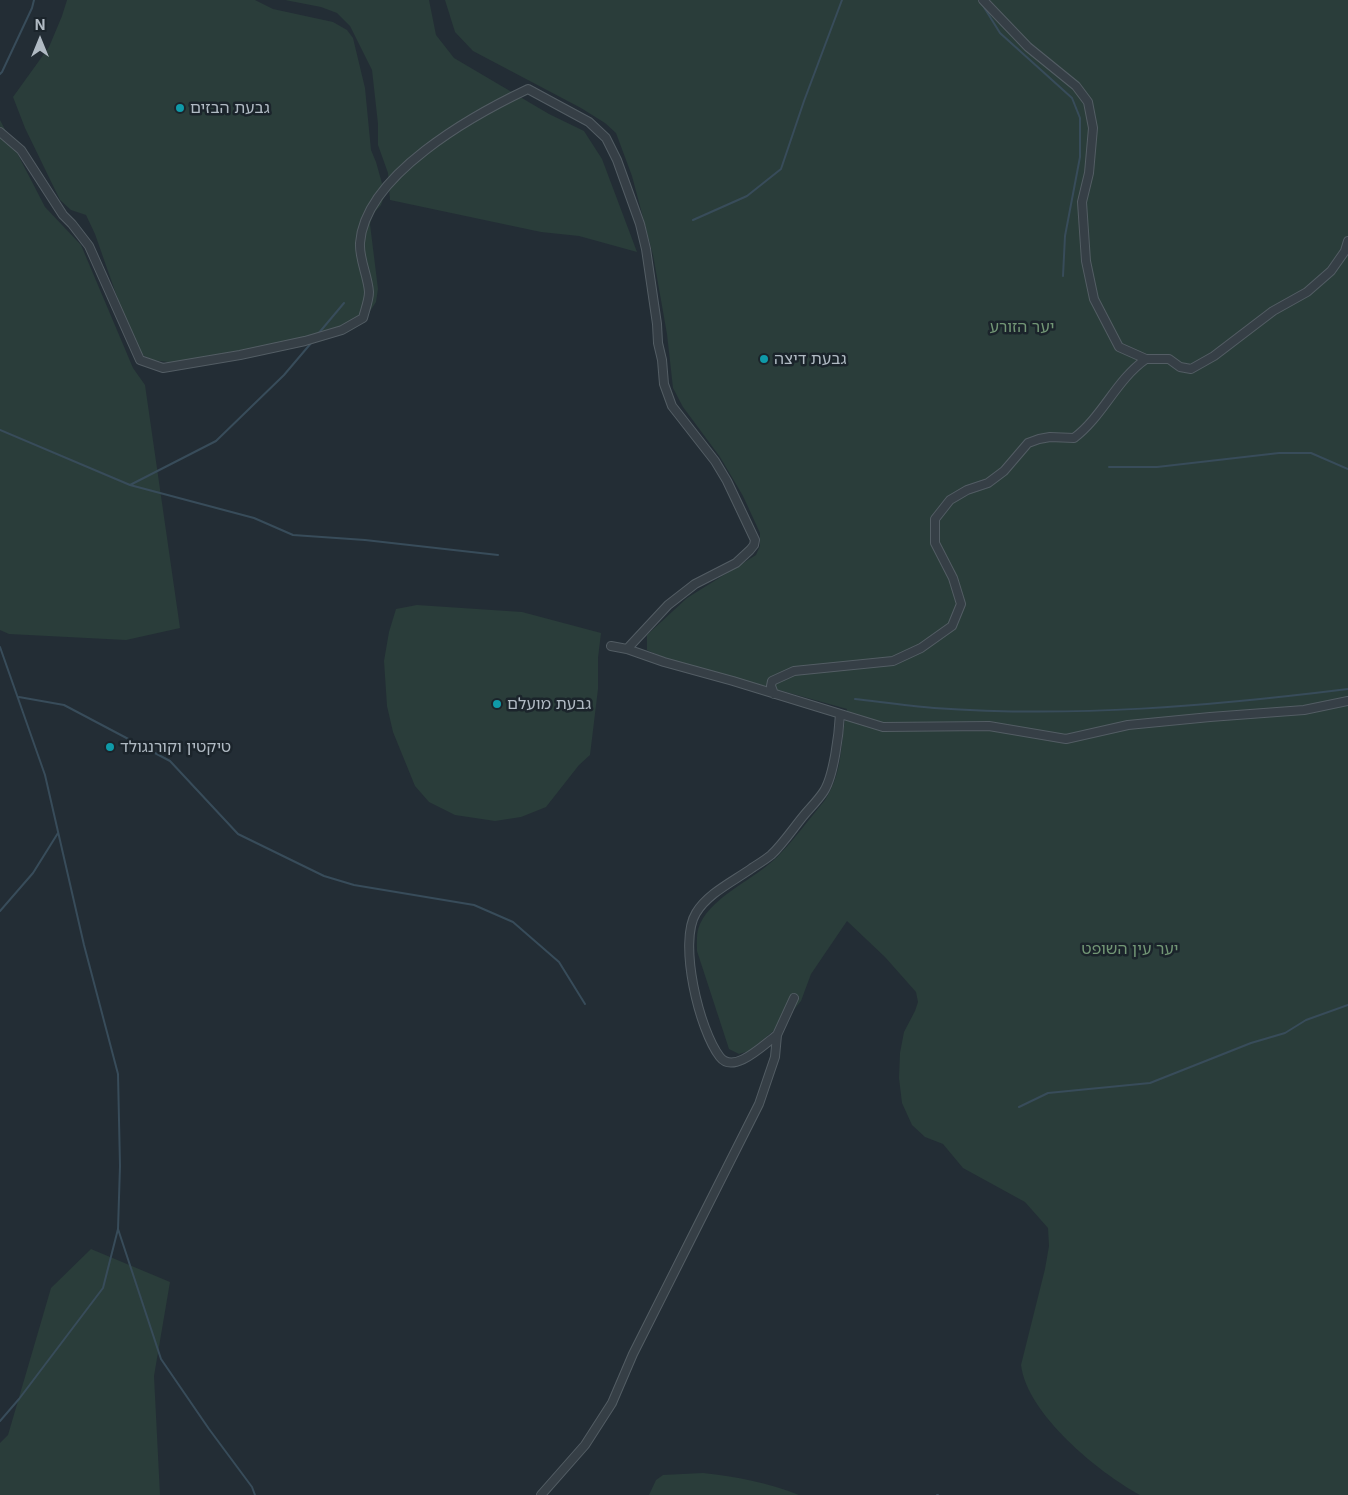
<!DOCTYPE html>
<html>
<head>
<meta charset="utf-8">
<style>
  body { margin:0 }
  #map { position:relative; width:1348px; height:1495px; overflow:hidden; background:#232d35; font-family:Inter,sans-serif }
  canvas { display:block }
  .north { position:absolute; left:15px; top:15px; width:50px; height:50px; -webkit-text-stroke:4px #1b242b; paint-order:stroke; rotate:0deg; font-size:14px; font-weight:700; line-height:20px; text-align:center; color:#b0bac3 }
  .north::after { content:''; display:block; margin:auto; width:18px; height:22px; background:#b0bac3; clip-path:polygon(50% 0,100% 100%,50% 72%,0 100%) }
</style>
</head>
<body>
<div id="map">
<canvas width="1348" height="1495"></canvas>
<div class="north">N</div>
</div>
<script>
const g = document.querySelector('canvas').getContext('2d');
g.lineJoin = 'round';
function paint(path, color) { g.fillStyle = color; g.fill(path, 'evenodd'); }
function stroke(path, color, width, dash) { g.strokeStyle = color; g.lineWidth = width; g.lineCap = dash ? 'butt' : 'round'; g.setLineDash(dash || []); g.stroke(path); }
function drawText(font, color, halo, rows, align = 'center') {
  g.font = font + ' Inter,"Noto Sans Hebrew",sans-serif'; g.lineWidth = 5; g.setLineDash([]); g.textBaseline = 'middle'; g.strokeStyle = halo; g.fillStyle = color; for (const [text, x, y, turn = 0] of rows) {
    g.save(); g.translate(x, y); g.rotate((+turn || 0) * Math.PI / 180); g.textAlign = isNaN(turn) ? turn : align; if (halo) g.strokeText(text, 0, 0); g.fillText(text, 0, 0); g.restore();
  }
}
paint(new Path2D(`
  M67 0H255L273 9 333 22 347 30 353 38 365 88 371 150 376 162 385 194 381 205 373 214 370 224 378 289 376 302 363 322 281 345 177 363 151 360 136 351 95 234 86 215 71 210 60 200 25 128 13 97 49 47 62 16Z
  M285 0H429L436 35 454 58 549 114 584 131 602 159 637 252 579 236 541 232 390 200 388 173 378 145V124L372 70 350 26 337 13 321 7Z
  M445 0H1348V1495H1140C1098 1472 1027 1414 1021 1365L1045 1269 1049 1246 1048 1228 1025 1202 963 1168 943 1144 925 1137 912 1125 902 1103 899 1078 900 1053 904 1032 915 1011 918 1002 916 992 885 957 847 921 811 974 801 1001 782 1024 749 1051 739 1054 729 1049 697 951C697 943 696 932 700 924 713 895 756 879 778 856 795 839 809 819 825 800 844 771 840 741 847 709L664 658 647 650V635L687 598 756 555 760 546V533L743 496 720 457 683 407 673 388 667 334 653 255 632 176 616 133 605 123 581 108 473 51 455 32Z
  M0 120 45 207 81 245 133 368 145 385 180 628 126 640 9 634 0 630Z
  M417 605 522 612 601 633 598 658V689L590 755 579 765 546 807 521 817 495 821 455 815 429 802 415 786 393 732 387 706 384 661 389 632 396 609Z
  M91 1249 170 1282 154 1376 160 1495H0V1443L8 1435 51 1288Z
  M703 1473C737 1477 767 1482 799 1495H649L656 1480 663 1475Z`), '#2a3d3a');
stroke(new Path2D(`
  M982 4 1000 33 1072 98 1080 118V157L1065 236 1063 276
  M0 74 2 72 32 8 34 0
  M693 220 747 196 781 169 804 101 842 0
  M318 334 344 303
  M0 430 130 485 254 518 293 535 365 540 498 555
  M1109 467H1157L1279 453H1311L1348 469
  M130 485 216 441 284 375 312 342
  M0 647 45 775 84 945 118 1074 120 1166 118 1229 103 1288 19 1399 0 1421
  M19 697 64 705 170 761 238 834 324 876 354 885 474 905 513 922 559 962 585 1004
  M855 699C881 702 908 706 934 708 1073 718 1211 706 1348 689
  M0 911 33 873 58 833
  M1019 1107 1048 1093 1150 1083 1251 1043 1285 1033 1306 1020 1348 1005
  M118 1229 161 1359 209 1429 252 1487 255 1495
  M937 1495H938`), '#384c5a', 2);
const street = new Path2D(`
  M983 0 1028 47 1076 86 1088 102 1093 128 1089 173 1082 202 1086 261 1094 299 1119 347 1146 359H1169L1180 367 1191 369 1214 356 1273 311 1307 292 1331 271 1345 251 1348 241
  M0 132 21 150 63 215 72 224 89 246 140 360 163 368 240 355 305 341 342 330 363 318C365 310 369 300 369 292 368 276 359 259 360 243 365 175 473 115 528 89L589 122 606 138 617 160 640 224 646 249 657 324 658 343 662 360 664 384 672 406 715 461 727 481 755 540 754 545 750 550 736 563 695 584 668 605 627 649
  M611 646 627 649 664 662 733 681 883 727 989 726 1066 739 1128 725 1210 717 1304 710 1348 701
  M774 694 771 686 772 681 794 671 893 661 921 648 952 626 961 604 953 578 935 543V519L950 500 967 490 988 483 1004 471 1028 443 1039 439 1050 437 1074 438C1103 416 1116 380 1146 359
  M777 1035C764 1044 734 1075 720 1057 699 1030 678 942 696 913 708 893 734 881 752 868 758 864 765 860 771 855 783 844 794 827 805 814 811 807 819 799 824 791 834 775 839 733 840 714
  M541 1495 585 1445 612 1403 633 1354 759 1104 775 1057 777 1035 794 998`);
stroke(street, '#535d64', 10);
stroke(street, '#363f46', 8);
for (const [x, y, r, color] of [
  [180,108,5,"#0f9aa8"],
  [764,359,5,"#0f9aa8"],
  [497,704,5,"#0f9aa8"],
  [110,747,5,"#0f9aa8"]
]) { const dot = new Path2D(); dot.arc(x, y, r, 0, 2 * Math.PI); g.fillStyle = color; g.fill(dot); stroke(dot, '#1b242b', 2); }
drawText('16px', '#b0bac3', '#1b242b', [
  ["גבעת הבזים",190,108],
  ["גבעת דיצה",774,359],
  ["גבעת מועלם",507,704],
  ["טיקטין וקורנגולד",120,747]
], 'left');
drawText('16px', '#729675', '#1b242b', [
  ["יער הזורע",1022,327],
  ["יער עין השופט",1130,949]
]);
</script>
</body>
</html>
